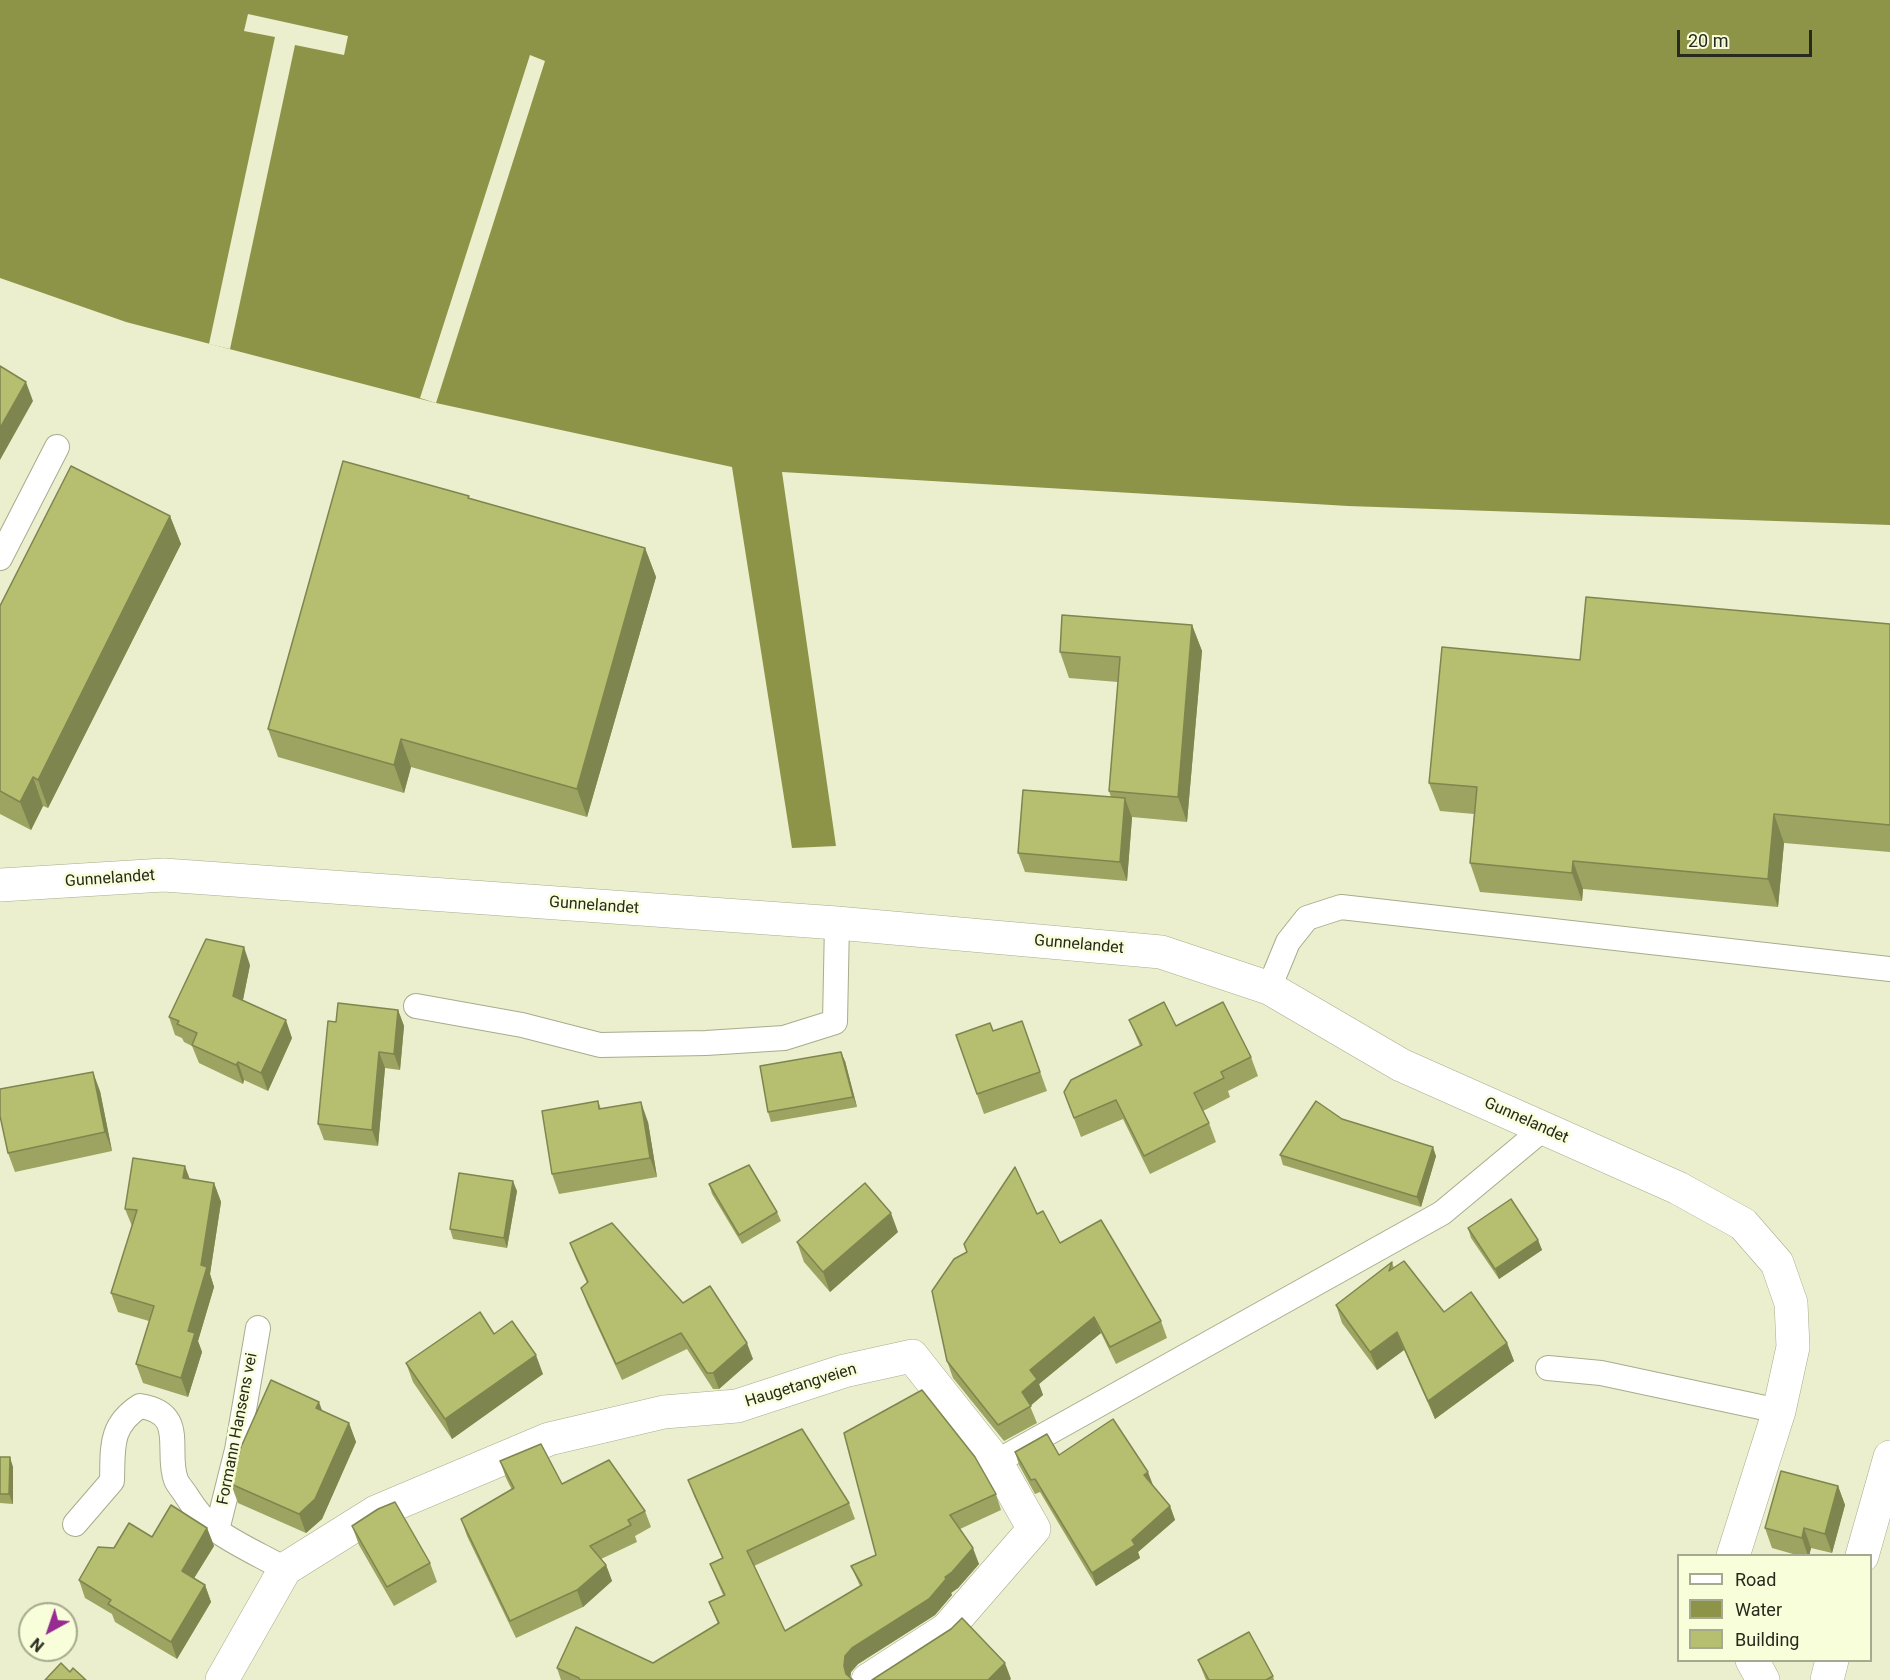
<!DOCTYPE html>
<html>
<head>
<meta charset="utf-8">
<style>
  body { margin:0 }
  #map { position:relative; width:1890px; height:1680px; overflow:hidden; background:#ebefcd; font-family:Roboto,sans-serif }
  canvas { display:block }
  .legend { position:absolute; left:1677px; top:1554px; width:195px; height:108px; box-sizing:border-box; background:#f8fdda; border:2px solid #a5a98e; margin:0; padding:8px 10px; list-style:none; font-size:18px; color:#282a1d }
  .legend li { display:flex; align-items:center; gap:12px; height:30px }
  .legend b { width:30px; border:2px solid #a5a98e }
  .north { position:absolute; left:18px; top:1602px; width:60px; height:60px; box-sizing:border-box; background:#f8fdda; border:2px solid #a5a98e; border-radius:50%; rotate:220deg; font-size:16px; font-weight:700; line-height:24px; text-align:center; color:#282a1d }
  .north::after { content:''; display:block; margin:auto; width:21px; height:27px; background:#962c8f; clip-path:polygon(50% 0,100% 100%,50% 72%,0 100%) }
  .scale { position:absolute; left:1677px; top:30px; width:135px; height:27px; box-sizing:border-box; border:3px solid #282a1d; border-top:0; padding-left:8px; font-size:18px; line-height:21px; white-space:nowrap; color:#282a1d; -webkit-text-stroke:4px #f8fdda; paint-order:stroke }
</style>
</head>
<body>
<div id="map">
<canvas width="1890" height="1680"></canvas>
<ul class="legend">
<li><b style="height:8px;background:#fff"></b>Road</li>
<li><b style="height:16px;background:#8d9447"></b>Water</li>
<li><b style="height:16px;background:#b6be70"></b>Building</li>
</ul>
<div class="north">N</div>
<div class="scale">20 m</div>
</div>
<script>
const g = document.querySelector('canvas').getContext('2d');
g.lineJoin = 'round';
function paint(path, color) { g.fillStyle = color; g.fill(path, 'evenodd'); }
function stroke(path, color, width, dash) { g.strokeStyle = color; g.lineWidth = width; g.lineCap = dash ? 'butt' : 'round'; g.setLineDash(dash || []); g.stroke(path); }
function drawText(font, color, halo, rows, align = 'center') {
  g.font = font + ' Roboto,sans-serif'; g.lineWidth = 5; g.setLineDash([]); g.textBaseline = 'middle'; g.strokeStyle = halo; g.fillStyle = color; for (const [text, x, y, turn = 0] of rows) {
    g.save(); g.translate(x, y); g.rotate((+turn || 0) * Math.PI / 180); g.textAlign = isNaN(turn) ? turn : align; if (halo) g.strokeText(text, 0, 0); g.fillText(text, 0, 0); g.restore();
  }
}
paint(new Path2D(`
  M0 0H1890V525L1348 506 782 472 836 846 792 848 732 467 436 403 126 322 0 278Z`), '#8d9447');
paint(new Path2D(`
  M248 14 348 36 344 55 295 45 230 349 209 344 275 37 244 31Z
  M530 55 545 61 436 403 420 398Z`), '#ebefcd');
const lane = new Path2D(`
  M0 558 57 447
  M1269 988 1288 942 1307 918 1341 907 1890 969
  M416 1006 522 1025 600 1045 706 1043 784 1038 835 1022 837 923
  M1548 1368 1601 1373 1779 1411
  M996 1462 1442 1213 1543 1129
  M75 1524 112 1481C113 1448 109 1426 140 1406 188 1413 165 1451 176 1480 178 1485 183 1490 186 1495 194 1508 204 1521 216 1530 235 1544 264 1557 285 1569
  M217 1530 237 1450 258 1328`);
const street = new Path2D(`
  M0 885 164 875 837 923 1161 952 1269 988 1401 1065 1678 1188 1743 1224 1777 1263 1791 1303 1793 1347 1779 1411 1733 1556
  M1862 1556 1890 1457
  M1752 1660 1763 1680
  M222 1680 285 1569 376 1512 549 1439 664 1412 737 1406 844 1371 912 1356 996 1462 1034 1529 947 1629 868 1680
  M1827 1680 1832 1660`);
stroke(lane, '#a8ac8c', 26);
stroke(street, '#a8ac8c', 34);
stroke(lane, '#fff', 24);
stroke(street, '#fff', 33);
paint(new Path2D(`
  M470 499 645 548 656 577 587 817 411 767 404 793 278 757 268 729Z
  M170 516 181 544 48 808 43 806 31 830 0 814V606Z
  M1890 624V852L1784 843 1778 907 1583 889 1582 901 1480 892 1470 863 1474 814 1440 811 1429 783 1580 660Z
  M1192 625 1202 651 1187 822 1132 817 1127 881 1025 872 1018 853 1111 797 1109 791 1118 682 1069 678 1060 652Z
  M250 965 243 1000 292 1038 268 1091 244 1080 243 1084 199 1063 192 1046 184 1042 182 1038 175 1035 169 1017Z
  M398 1010 404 1026 400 1070 385 1068 378 1146 324 1140 318 1124 336 1022Z
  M1129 1020 1176 1026 1251 1057 1258 1076 1228 1091 1230 1097 1203 1111 1209 1123 1216 1142 1150 1174 1123 1119 1081 1137 1064 1092 1140 1046Z
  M1022 1021 1047 1091 984 1114 956 1035 993 1031Z
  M845 1061 857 1107 771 1122 768 1112Z
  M100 1091 112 1151 15 1172 8 1153Z
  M598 1101 601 1109 648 1122 657 1177 559 1194 552 1174Z
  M1342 1119 1436 1156 1421 1207 1283 1165 1280 1155Z
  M189 1179 214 1183 221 1202 210 1274 214 1287 198 1341 202 1352 188 1397 143 1383 136 1364 149 1321 118 1312 111 1293 132 1226 125 1209Z
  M709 1184 777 1212 781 1221 742 1244 712 1194Z
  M517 1191 507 1248 453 1239 450 1229Z
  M1037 1214 1060 1243 1161 1321 1167 1338 1116 1364 1101 1333 1039 1384 1043 1395 1030 1406 1037 1423 1004 1441 953 1378 947 1361Z
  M1468 1228 1538 1240 1542 1250 1499 1279 1471 1238Z
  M898 1232 830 1292 804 1262 797 1242Z
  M570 1243 683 1303 753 1359 719 1389H713L687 1349 622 1380 587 1304 581 1288 587 1283 576 1259Z
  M1392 1262 1394 1268 1444 1312 1507 1343 1514 1361 1435 1419 1404 1350 1377 1370 1342 1323 1336 1305Z
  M494 1334 543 1374 452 1439 413 1382 406 1363Z
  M323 1411 349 1423 356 1442 322 1519 306 1533 238 1503 231 1484Z
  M844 1433 996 1494 1001 1510 960 1529 979 1564 958 1588 951 1593 952 1595 935 1615 858 1664 851 1672 850 1678 853 1680H561L557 1668 653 1663 718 1624 709 1602 723 1595 716 1579 710 1564 722 1558 694 1496 688 1480 849 1503 855 1519 754 1566 785 1631 860 1586 851 1566 876 1555Z
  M1015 1452 1059 1455 1152 1485 1170 1506 1175 1520 1138 1552 1140 1558 1096 1586 1040 1492 1035 1494 1019 1465Z
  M0 1457 13 1467V1504L0 1503Z
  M500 1461 562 1484 645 1511 651 1527 635 1536 637 1542 601 1559 606 1565 612 1581 583 1607 516 1638 467 1536 461 1519 512 1490 506 1478Z
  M1838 1486 1845 1505 1832 1553 1811 1548 1809 1556H1800L1772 1548 1765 1528Z
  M352 1526 430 1563 437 1582 394 1606 359 1545Z
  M207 1528 214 1546 194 1578 205 1585 211 1602 177 1659 115 1622 112 1614 85 1598 79 1580 152 1537Z
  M1198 1660 1273 1676 1274 1680H1206Z`), '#9da360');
paint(new Path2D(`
  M26 382 33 401 0 460V428Z
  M170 516 181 544 48 808 38 780Z
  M645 548 656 577 587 817 577 789Z
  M1192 625 1202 651 1187 822 1178 797Z
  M401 739 411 767 404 793 394 765Z
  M33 777 43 806 31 830 20 802Z
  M1125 798 1132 818 1127 881 1120 862Z
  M1774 814 1784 843 1778 907 1768 879Z
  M1573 861 1583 889 1582 901 1572 873Z
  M244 947 250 965 240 1014 233 996Z
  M398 1010 404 1026 400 1070 394 1054Z
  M286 1020 292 1038 268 1091 261 1073Z
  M379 1052 385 1068 378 1146 372 1130Z
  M841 1052 845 1061 857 1107 853 1097Z
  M238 1062 244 1080 243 1084 236 1065Z
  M93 1072 100 1091 112 1151 105 1132Z
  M641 1102 648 1122 657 1177 650 1158Z
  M1433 1147 1436 1156 1421 1207 1417 1197Z
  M185 1166 192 1185 183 1178Z
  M513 1181 517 1191 507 1248 504 1238Z
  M214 1183 221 1202 210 1274 214 1287 198 1341 202 1352 188 1397 181 1378 188 1331 201 1265Z
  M891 1213 898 1232 830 1292 823 1272Z
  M1538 1240 1542 1250 1499 1279 1495 1269Z
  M1094 1317 1101 1333 1039 1384 1043 1395 1028 1408 1022 1392 1030 1370Z
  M1397 1332 1404 1350 1377 1370 1370 1352Z
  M747 1343 753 1359 719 1389 713 1373Z
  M1507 1343 1514 1361 1435 1419 1428 1401Z
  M536 1355 543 1374 452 1439 445 1419Z
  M319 1402 326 1421 316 1408Z
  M349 1423 356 1442 322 1519 306 1533 299 1514Z
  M10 1457 13 1467V1504L9 1494Z
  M1148 1472 1153 1485 1144 1475Z
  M1838 1486 1845 1505 1832 1553 1825 1534Z
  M1170 1506 1175 1520 1138 1552 1140 1558 1096 1586 1092 1573 1132 1540Z
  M207 1528 214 1546 188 1588 182 1571Z
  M1804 1528 1811 1548 1809 1556H1808L1802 1538Z
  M973 1548 979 1564 958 1588 951 1593 952 1595 935 1615 858 1664 851 1672 850 1680H848L844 1666 845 1656 852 1648 945 1577Z
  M606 1565 612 1581 583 1607 577 1590Z
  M205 1585 211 1602 177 1659 171 1642Z
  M1005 1663 1011 1679 1010 1680H988Z`), '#7f854e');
const building = new Path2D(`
  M0 366 26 382 0 428Z
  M343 461 469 496 468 498 645 548 577 789 401 739 394 765 268 729Z
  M71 466 170 516 38 780 33 777 20 802 0 791V606Z
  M1586 597 1890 624V825L1774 814 1768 879 1573 861 1572 873 1470 863 1477 787 1429 783 1442 647 1580 660Z
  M1062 615 1192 625 1178 797 1109 791 1120 657 1060 652Z
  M1023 790 1125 798 1120 862 1018 853Z
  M206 939 244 947 233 996 286 1020 261 1073 238 1062 236 1065 192 1045 197 1033 177 1024 179 1021 169 1017Z
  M1164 1002 1176 1026 1223 1002 1251 1057 1221 1072 1224 1078 1194 1093 1209 1123 1144 1156 1116 1100 1074 1118 1064 1092 1071 1080 1142 1045 1129 1020Z
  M338 1003 398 1010 394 1054 379 1052 372 1130 318 1124 328 1021 336 1022Z
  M1022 1021 1040 1072 977 1094 956 1035 990 1023 993 1031Z
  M841 1052 853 1097 768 1112 760 1066Z
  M93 1072 105 1132 8 1153 0 1116V1089Z
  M598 1101 599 1109 641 1102 650 1158 552 1174 542 1111Z
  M1316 1101 1342 1119 1433 1147 1417 1197 1280 1155Z
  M133 1158 185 1166 183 1178 214 1183 201 1265 207 1267 188 1331 195 1333 181 1378 136 1364 154 1306 111 1293 137 1210 125 1209Z
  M749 1165 777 1212 739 1235 709 1184Z
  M1015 1167 1037 1214 1043 1211 1060 1243 1101 1220 1161 1321 1110 1347 1094 1317 1030 1370 1037 1379 1022 1392 1031 1406 998 1425 947 1361 932 1291 954 1259 967 1252 964 1244Z
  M459 1173 513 1181 504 1238 450 1229Z
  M865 1183 891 1213 823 1272 797 1242Z
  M1511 1199 1538 1240 1495 1269 1468 1228Z
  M612 1223 683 1303 710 1286 747 1343 713 1373H707L681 1333 616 1364 581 1288 588 1282 570 1243Z
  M1404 1261 1444 1312 1471 1292 1507 1343 1428 1401 1397 1332 1370 1352 1336 1305 1392 1262 1389 1271Z
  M480 1312 494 1334 512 1321 536 1355 445 1419 406 1363Z
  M271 1380 319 1402 316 1408 349 1423 315 1499 299 1514 231 1484 241 1447Z
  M922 1390 975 1457 996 1494 950 1515 973 1548 952 1572 945 1577 946 1579 929 1599 852 1648 845 1656 844 1666 846 1674 853 1680H580L579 1678 557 1668 576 1627 653 1663 719 1623 709 1602 725 1595 710 1564 723 1558 688 1480 802 1429 849 1503 747 1551 785 1631 862 1585 851 1566 876 1555 844 1433Z
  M1113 1419 1148 1472 1144 1475 1170 1506 1132 1540 1135 1545 1092 1573 1035 1479 1031 1480 1015 1452 1047 1434 1059 1455Z
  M541 1444 562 1484 609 1460 645 1511 628 1520 631 1525 590 1546 606 1565 577 1590 510 1621 461 1519 514 1488 500 1461Z
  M0 1457H10L9 1494H0Z
  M1781 1471 1838 1486 1825 1534 1804 1528 1802 1538 1765 1528Z
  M395 1502 430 1563 387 1587 352 1526 378 1509Z
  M171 1505 207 1528 182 1571 205 1585 171 1642 108 1604 111 1600 79 1580 98 1547 114 1548 129 1523 152 1537Z
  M962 1618 1005 1663 988 1680H872L951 1629Z
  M1249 1632 1273 1676 1266 1680H1209L1198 1660Z
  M61 1663 70 1672 73 1668 86 1680H45Z`);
paint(building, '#b6be70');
stroke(building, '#7f854e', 1.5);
drawText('16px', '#282a1d', '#f8fdda', [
  ["Gunnelandet",110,879,-4],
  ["Gunnelandet",594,906,4],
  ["Gunnelandet",1079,945,5],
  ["Gunnelandet",1526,1121,24],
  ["Haugetangveien",801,1386,-17],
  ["Formann Hansens vei",238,1429,-79]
]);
</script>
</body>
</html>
